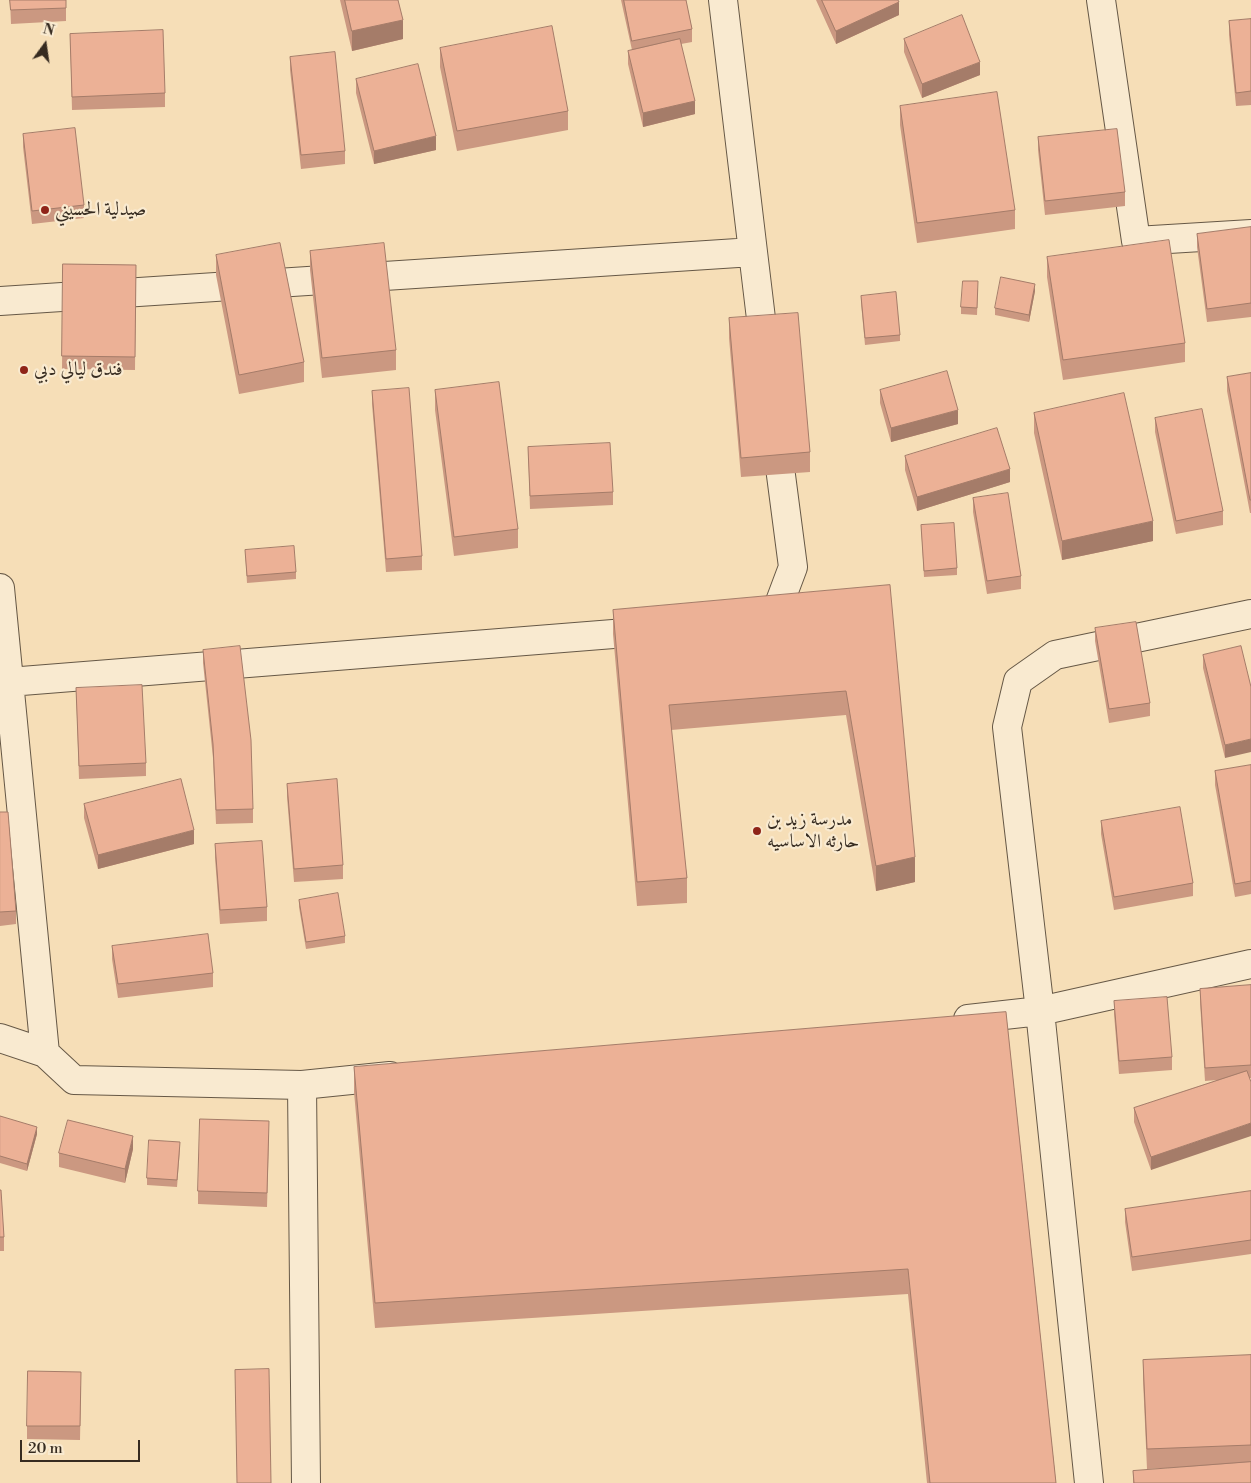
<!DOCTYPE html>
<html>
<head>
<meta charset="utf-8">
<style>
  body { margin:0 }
  #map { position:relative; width:1251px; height:1483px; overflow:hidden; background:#f6deb7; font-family:"Libre Bodoni",serif }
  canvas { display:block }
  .north { position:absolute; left:20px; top:20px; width:50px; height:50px; -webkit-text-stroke:4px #f9ead0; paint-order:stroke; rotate:14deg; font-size:14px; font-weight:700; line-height:20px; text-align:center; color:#362b20 }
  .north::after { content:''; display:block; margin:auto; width:18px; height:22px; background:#362b20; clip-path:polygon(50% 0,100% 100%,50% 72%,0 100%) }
  .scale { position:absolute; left:20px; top:1440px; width:120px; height:22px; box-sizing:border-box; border:2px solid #362b20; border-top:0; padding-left:6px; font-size:15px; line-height:18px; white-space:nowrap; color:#362b20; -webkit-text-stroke:4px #f9ead0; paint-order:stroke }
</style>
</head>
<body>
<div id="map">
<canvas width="1251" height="1483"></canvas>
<div class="north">N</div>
<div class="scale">20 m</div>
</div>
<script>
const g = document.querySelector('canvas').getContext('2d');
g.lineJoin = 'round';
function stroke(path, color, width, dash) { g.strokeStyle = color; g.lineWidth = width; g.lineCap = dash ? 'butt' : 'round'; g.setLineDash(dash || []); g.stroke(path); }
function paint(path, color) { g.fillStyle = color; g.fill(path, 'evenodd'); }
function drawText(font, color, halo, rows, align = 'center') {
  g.font = font + ' "Libre Bodoni",Amiri,serif'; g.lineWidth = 4.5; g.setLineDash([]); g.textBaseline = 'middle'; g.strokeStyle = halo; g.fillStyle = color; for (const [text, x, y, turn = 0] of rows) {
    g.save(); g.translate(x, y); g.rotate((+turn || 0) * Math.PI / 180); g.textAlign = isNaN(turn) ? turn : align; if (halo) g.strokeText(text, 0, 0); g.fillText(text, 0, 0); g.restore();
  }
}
const street = new Path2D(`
  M1101 0 1136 241 1251 234
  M753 252 765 352
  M0 301 753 252 723 0
  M0 588 45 1053 74 1080 302 1085 306 1483
  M757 617 778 607 793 567 776 437
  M9 682 651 631
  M968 1019 1040 1011 1251 964
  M0 1038 45 1053
  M302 1085 390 1076
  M1089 1483 1040 1011 1007 727 1018 681 1055 655 1251 614`);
stroke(street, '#665846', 30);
stroke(street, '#f9ead0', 28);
paint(new Path2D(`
  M10 0H66V21L11 24Z
  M340 0H398L403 39 352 51Z
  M621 0H686L692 29V42L681 44 695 114 643 127 628 64V51L632 50Z
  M816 0H898L899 15 836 44Z
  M1251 19V105L1236 106 1229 35V21Z
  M70 34 165 93V107L72 110Z
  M904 39 980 75 922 98 904 52Z
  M440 48 568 111V130L457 151 440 67Z
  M290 57 345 151V164L301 169 290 70Z
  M356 79 436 150 374 164 356 93Z
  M900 106 1015 210V229L917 243 900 125Z
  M23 134 84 205V218L32 224 23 147Z
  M1038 137 1125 192V206L1045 215 1038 150Z
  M1251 227V317L1207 322 1197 247V234Z
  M310 251 396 350V370L322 378 310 270Z
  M216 255 304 362V382L239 394 216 275Z
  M1047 257 1185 343V362L1063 380 1047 277Z
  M63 264 136 265 135 370 62 369Z
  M978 288 977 315 961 314V307Z
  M1035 291 1029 322 995 315V308Z
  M861 296 900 335V341L865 345 861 303Z
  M729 318 810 452V472L741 477 729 338Z
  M1251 373V513H1250L1227 391V377Z
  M435 390 518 529V548L454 556 435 410Z
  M880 390 958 424 891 442 880 403Z
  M372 391 422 556V570L386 572 372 404Z
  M1034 413 1153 541 1062 560 1034 433Z
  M1155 418 1223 511V525L1176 534 1155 432Z
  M528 447 613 492V505L530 509Z
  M905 456 1010 482 917 511 905 470Z
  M973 498 1021 576V589L987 594 973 512Z
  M921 525 957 568V575L924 577Z
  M245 550 296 572V579L247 583Z
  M890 585 915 882 876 891 846 715 671 730 687 878V903L637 906 613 634V610Z
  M1095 628 1150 703V716L1109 723 1095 641Z
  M1241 646 1225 758 1203 668V655Z
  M203 650 253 809V823L216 824 213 758 203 663Z
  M76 688 146 763V776L79 779Z
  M1251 765V894L1235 897 1215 785V771Z
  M287 784 343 865V879L294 882 287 797Z
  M84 804 194 844 98 869 84 818Z
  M0 812 16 911V924L0 926Z
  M1101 821 1193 883V896L1114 910 1101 834Z
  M215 844 267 907V921L220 924 215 858Z
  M299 900 345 936V943L306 949 299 907Z
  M112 946 213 973V987L118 998 112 959Z
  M1251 985V1078H1250L1151 1170 1134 1122V1108L1218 1080 1205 1081 1200 1002V989Z
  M1114 1001 1172 1057V1070L1119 1074 1114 1014Z
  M1006 1012 1056 1483H927L908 1294 375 1328 354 1092V1067Z
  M0 1116 37 1134 27 1171 0 1163Z
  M269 1135 267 1207 198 1204V1191Z
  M133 1149 125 1183 59 1167V1153Z
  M180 1149 177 1187 147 1185V1178Z
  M0 1190 4 1237V1251H0Z
  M1251 1191V1254L1132 1271 1125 1222V1209Z
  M1251 1355V1483H1133V1471L1193 1467 1147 1469 1143 1379V1360Z
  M81 1386 80 1440 27 1439V1426Z`), '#cb9881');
paint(new Path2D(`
  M899 2V15L836 44V31Z
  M403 20V39L352 51V31Z
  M980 62V75L922 98V84Z
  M695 101V114L643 127V113Z
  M436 136V150L374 164V151Z
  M1035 284V291L1029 322V315Z
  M958 410V424L891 442V428Z
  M1010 469V482L917 511V497Z
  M1153 521V541L1062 560V541Z
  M1251 739V752L1225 758V745Z
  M194 830V844L98 869V855Z
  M915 857V882L876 891V866Z
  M1251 1123V1136L1151 1170V1157Z
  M37 1127V1134L27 1171V1164Z
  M133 1136V1149L125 1183V1169Z`), '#a57c69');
const building = new Path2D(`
  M10 0H66V8L11 10Z
  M345 0H398L403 20 352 31Z
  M624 0H686L692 29 632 41Z
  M822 0H898L899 2 836 31Z
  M962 15 980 62 922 84 904 39Z
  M1251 19V91L1236 93 1229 21Z
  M552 26 568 111 457 131 440 48Z
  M163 30 165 93 72 97 70 34Z
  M680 39 695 101 643 113 628 51Z
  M335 52 345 151 301 155 290 57Z
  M418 64 436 136 374 151 356 79Z
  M997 92 1015 210 917 223 900 106Z
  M75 128 84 205 32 211 23 134Z
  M1117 129 1125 192 1045 201 1038 137Z
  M1251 227V303L1207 309 1197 234Z
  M1169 240 1185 343 1063 360 1047 257Z
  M280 243 304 362 239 375 216 255Z
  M384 243 396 350 322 358 310 251Z
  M63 264 136 265 135 357 62 356Z
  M1001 277 1035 284 1029 315 995 308Z
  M963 281H978L977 308 961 307Z
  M896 292 900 335 865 338 861 296Z
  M798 313 810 452 741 458 729 318Z
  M947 371 958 410 891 428 880 390Z
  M1251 373V500H1250L1227 377Z
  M499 382 518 529 454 537 435 390Z
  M409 388 422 556 386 559 372 391Z
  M1124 393 1153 521 1062 541 1034 413Z
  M1202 409 1223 511 1176 521 1155 418Z
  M997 428 1010 469 917 497 905 456Z
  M610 443 613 492 530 496 528 447Z
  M1008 493 1021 576 987 581 973 498Z
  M954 523 957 568 924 571 921 525Z
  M294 546 296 572 247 576 245 550Z
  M890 585 915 857 876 866 846 691 669 705 687 878 637 882 613 610Z
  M1136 622 1150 703 1109 709 1095 628Z
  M240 646 251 740 253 809 216 810 213 744 203 650Z
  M1241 646 1251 687V739L1225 745 1203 655Z
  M142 685 146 763 79 766 76 688Z
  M1251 765V881L1235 884 1215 771Z
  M181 779 194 830 98 855 84 804Z
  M337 779 343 865 294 869 287 784Z
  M1180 807 1193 883 1114 897 1101 821Z
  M0 812H8L16 911 0 912Z
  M262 841 267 907 220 910 215 844Z
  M338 893 345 936 306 942 299 900Z
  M208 934 213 973 118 984 112 946Z
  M1251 985V1065L1205 1068 1200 989Z
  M1167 997 1172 1057 1119 1061 1114 1001Z
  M1006 1012 1056 1483H930L908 1269 375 1303 354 1067Z
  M1247 1071 1251 1082V1123L1151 1157 1134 1108Z
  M0 1116 37 1127 27 1164 0 1156Z
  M200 1119 269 1121 267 1193 198 1191Z
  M68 1120 133 1136 125 1169 59 1153Z
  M149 1140 180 1142 177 1180 147 1178Z
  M0 1190H1L4 1237H0Z
  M1251 1191V1240L1132 1257 1125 1209Z
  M1251 1355V1445L1147 1449 1143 1360Z
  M269 1369 271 1483H237L235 1370Z
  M28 1371 81 1372 80 1426H27Z
  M1251 1462V1483H1134L1133 1471Z`);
paint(building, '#ecb196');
stroke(building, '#a57c69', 1);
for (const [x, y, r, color] of [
  [45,210,5,"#8f2418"],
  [24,370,5,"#8f2418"],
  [757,831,5,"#8f2418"]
]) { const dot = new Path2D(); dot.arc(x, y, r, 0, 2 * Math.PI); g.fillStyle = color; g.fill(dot); stroke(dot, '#f9ead0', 2); }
drawText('19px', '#362b20', '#f9ead0', [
  ["صيدلية الحسيني",55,210],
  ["فندق ليالي دبي",34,370],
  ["مدرسة زيد بن",767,820],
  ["حارثه الاساسيه",767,842]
], 'left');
</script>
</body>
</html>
